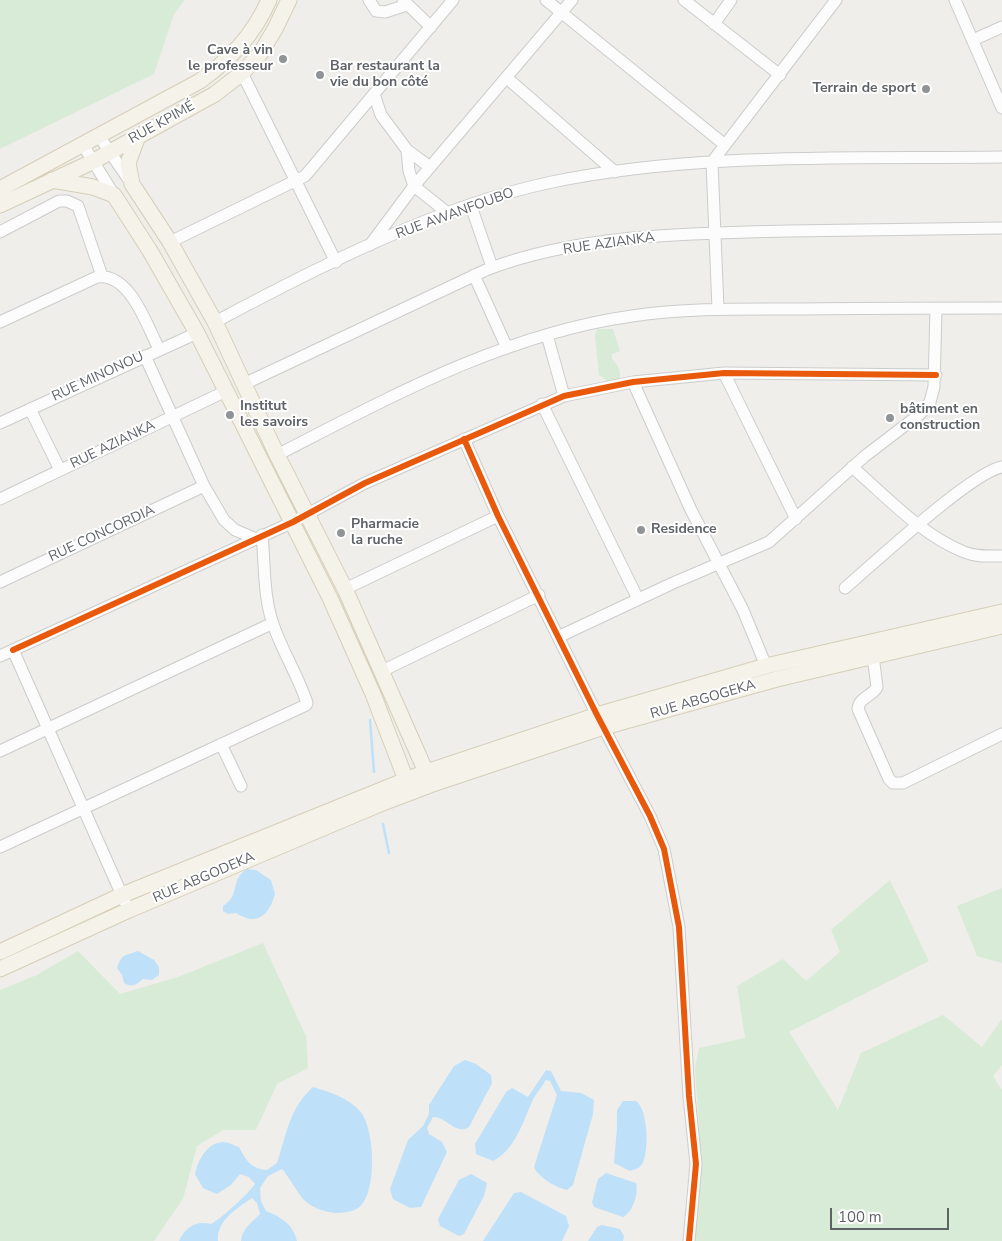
<!DOCTYPE html>
<html>
<head>
<meta charset="utf-8">
<style>
  body { margin:0 }
  #map { position:relative; width:1002px; height:1241px; overflow:hidden; background:#efeeea; font-family:"Nunito Sans",sans-serif }
  canvas { display:block }
  .scale { position:absolute; left:830px; top:1208px; width:119px; height:22px; box-sizing:border-box; border:2px solid #5f6368; border-top:0; padding-left:6px; font-size:15px; line-height:18px; white-space:nowrap; color:#5f6368; -webkit-text-stroke:4px #fff; paint-order:stroke }
</style>
</head>
<body>
<div id="map">
<canvas width="1002" height="1241"></canvas>
<div class="scale">100 m</div>
</div>
<script>
const g = document.querySelector('canvas').getContext('2d');
g.lineJoin = 'round';
function paint(path, color) { g.fillStyle = color; g.fill(path, 'evenodd'); }
function stroke(path, color, width, dash) { g.strokeStyle = color; g.lineWidth = width; g.lineCap = dash ? 'butt' : 'round'; g.setLineDash(dash || []); g.stroke(path); }
function drawText(font, color, halo, rows, align = 'center') {
  g.font = font + ' "Nunito Sans",sans-serif'; g.lineWidth = 4; g.setLineDash([]); g.textBaseline = 'middle'; g.strokeStyle = halo; g.fillStyle = color; for (const [text, x, y, turn = 0] of rows) {
    g.save(); g.translate(x, y); g.rotate((+turn || 0) * Math.PI / 180); g.textAlign = isNaN(turn) ? turn : align; if (halo) g.strokeText(text, 0, 0); g.fillText(text, 0, 0); g.restore();
  }
}
paint(new Path2D(`
  M0 0H185L174 14 154 74 0 149Z
  M597 329H613L620 351 612 354V359C618 364 622 373 619 381L611 384 599 375 595 336Z
  M890 880 929 961 789 1032 838 1110 861 1053 943 1015 982 1047 1002 1019V1065L993 1076 1002 1090V1241H692L701 1156 695 1069 699 1048 745 1038 737 986 783 959 806 981 840 952 831 930Z
  M1002 888V963L977 956 957 906Z
  M263 943 306 1036 308 1068 277 1084 256 1130H223L197 1146 183 1199 154 1241H0V990L37 975 78 951 120 994 178 977Z`), '#d8ebd6');
paint(new Path2D(`
  M247 869 256 870 271 880 275 894C269 915 257 927 236 913L228 914 223 911V906C241 895 229 881 247 869Z
  M138 951 154 960 159 967V975L152 980 143 979C137 984 132 988 124 983L122 975 117 968C122 953 125 956 138 951Z
  M465 1060 476 1064 491 1075 492 1083 469 1127C456 1136 446 1116 433 1117L427 1128 429 1134 442 1142 447 1152 421 1207 410 1208 393 1199 390 1189 408 1140 423 1126 429 1114V1105L454 1066Z
  M546 1070 551 1071 561 1091 581 1093 594 1100 593 1114 573 1185 567 1190C555 1187 539 1178 534 1167L557 1095 550 1081 546 1080C541 1088 534 1096 531 1104 522 1125 514 1150 493 1161L476 1154 475 1144 506 1092 512 1088 528 1097Z
  M313 1087C330 1092 348 1098 360 1111 375 1128 378 1195 358 1208 353 1212 342 1213 336 1213 325 1212 312 1208 304 1200 296 1191 290 1178 282 1169L268 1176 260 1188 261 1201 266 1211C281 1217 293 1224 297 1241H241C242 1229 252 1222 260 1214L257 1203 252 1198C237 1208 216 1221 218 1241H179C185 1227 196 1220 211 1224 221 1219 249 1193 255 1184L249 1177 240 1174 231 1185 217 1194 203 1188 195 1174C198 1161 206 1143 223 1142 227 1142 234 1145 239 1147 246 1160 251 1169 267 1170L277 1163C287 1133 289 1109 313 1087Z
  M623 1101H636C648 1109 649 1150 643 1162 641 1168 636 1169 630 1171L614 1163 617 1128V1110Z
  M606 1173 636 1183C639 1193 633 1212 623 1217L594 1207 592 1202 598 1179Z
  M471 1174 487 1183 484 1196 464 1234 459 1236 440 1226 438 1219 459 1180Z
  M521 1192 566 1216 569 1226 562 1241H483L514 1193Z
  M602 1225 620 1229 624 1236 623 1241H588L597 1227Z`), '#bfe0f9');
stroke(new Path2D(`
  M370 720 374 772
  M383 824 389 853`), '#bfe0f9', 2.5);
const minor = new Path2D(`
  M369 0 376 11 385 12 407 5
  M403 0 431 27
  M546 0 725 145
  M684 0 780 75
  M955 0 1002 108
  M714 24 731 0
  M973 40 1002 27
  M242 73 336 262
  M507 78 615 172
  M374 94 381 115 407 150 409 171 414 186 449 214
  M99 136 129 180
  M83 145 114 195
  M407 150 430 167
  M471 206 492 267
  M0 232 59 201H67L78 206 102 276
  M170 242 305 176 453 0
  M370 245 414 186 572 0
  M474 275 507 348
  M718 309 712 162 836 0
  M0 322 97 277C130 272 147 326 159 349
  M215 322C318 267 437 206 552 182 697 152 854 159 1002 157
  M547 335 564 396
  M145 356 204 486 224 520 235 530 254 538
  M724 373 796 519
  M633 382 691 510 743 610 766 666
  M244 384 486 270C578 234 692 233 789 231 860 230 931 229 1002 228
  M542 404 638 599
  M30 409 60 470
  M0 423 197 333
  M464 439 498 516 597 715 650 816 664 849 679 927 689 1096 696 1164 689 1241
  M277 455C390 397 504 334 632 316 685 308 740 309 794 309 863 308 933 308 1002 308
  M852 467C886 496 921 535 964 552 976 557 989 556 1002 556
  M0 499 226 391
  M0 582 204 486
  M845 588C873 564 972 472 1002 467
  M345 589 498 516
  M558 637 673 583 769 542 865 456 920 414 930 402 934 387 936 308
  M13 650 293 522 365 483 564 396 633 382 724 373 936 375
  M0 656 13 650 125 902
  M873 656 877 687C873 696 859 697 858 709L889 779 893 783H903L1002 734
  M382 671 539 595
  M221 744 241 786
  M0 751 273 623
  M0 847 306 705 307 703C298 675 282 651 273 624 263 595 265 564 262 535`);
const major = new Path2D(`
  M138 136 128 163 132 184 170 242 215 322 277 455 345 589 426 772
  M52 180 93 187 114 195 150 251 197 333 330 598 373 694 406 780
  M0 189 200 81C231 58 253 36 269 0
  M0 205 92 162 215 94 242 73 260 54 275 29 289 0
  M0 952 122 895 426 772 597 715 766 666 1002 612
  M0 969 129 910 380 804 430 785 604 727 777 679 1002 626`);
stroke(minor, '#cbcccc', 13);
stroke(major, '#d7ceb8', 17);
stroke(minor, '#fdfcfc', 11);
stroke(major, '#f4f2e9', 15);
stroke(new Path2D(`
  M464 439 498 516 597 715 650 816 664 849 679 927 689 1096 696 1164 689 1241
  M13 650 293 522 365 483 564 396 633 382 724 373 936 375`), '#e8590c', 6);
for (const [x, y, r, color] of [
  [283,59,5,"#919496"],
  [320,75,5,"#919496"],
  [926,89,5,"#919496"],
  [230,415,5,"#919496"],
  [890,418,5,"#919496"],
  [641,530,5,"#919496"],
  [341,533,5,"#919496"]
]) { const dot = new Path2D(); dot.arc(x, y, r, 0, 2 * Math.PI); g.fillStyle = color; g.fill(dot); stroke(dot, '#fff', 2); }
drawText('bold 14px', '#5f6368', '#fff', [
  ["Cave à vin",273,51,"right"],
  ["le professeur",273,67,"right"],
  ["Bar restaurant la",330,67],
  ["vie du bon côté",330,83],
  ["Terrain de sport",916,89,"right"],
  ["Institut",240,407],
  ["les savoirs",240,423],
  ["bâtiment en",900,410],
  ["construction",900,426],
  ["Pharmacie",351,525],
  ["la ruche",351,541],
  ["Residence",651,530]
], 'left');
drawText('14px', '#5f6368', '#fff', [
  ["RUE KPIMÉ",162,123,-29],
  ["RUE AWANFOUBO",455,214,-20],
  ["RUE AZIANKA",609,244,-8],
  ["RUE MINONOU",98,377,-25],
  ["RUE AZIANKA",113,445,-26],
  ["RUE CONCORDIA",102,534,-25],
  ["RUE ABGOGEKA",703,700,-16],
  ["RUE ABGODEKA",204,878,-23]
]);
</script>
</body>
</html>
